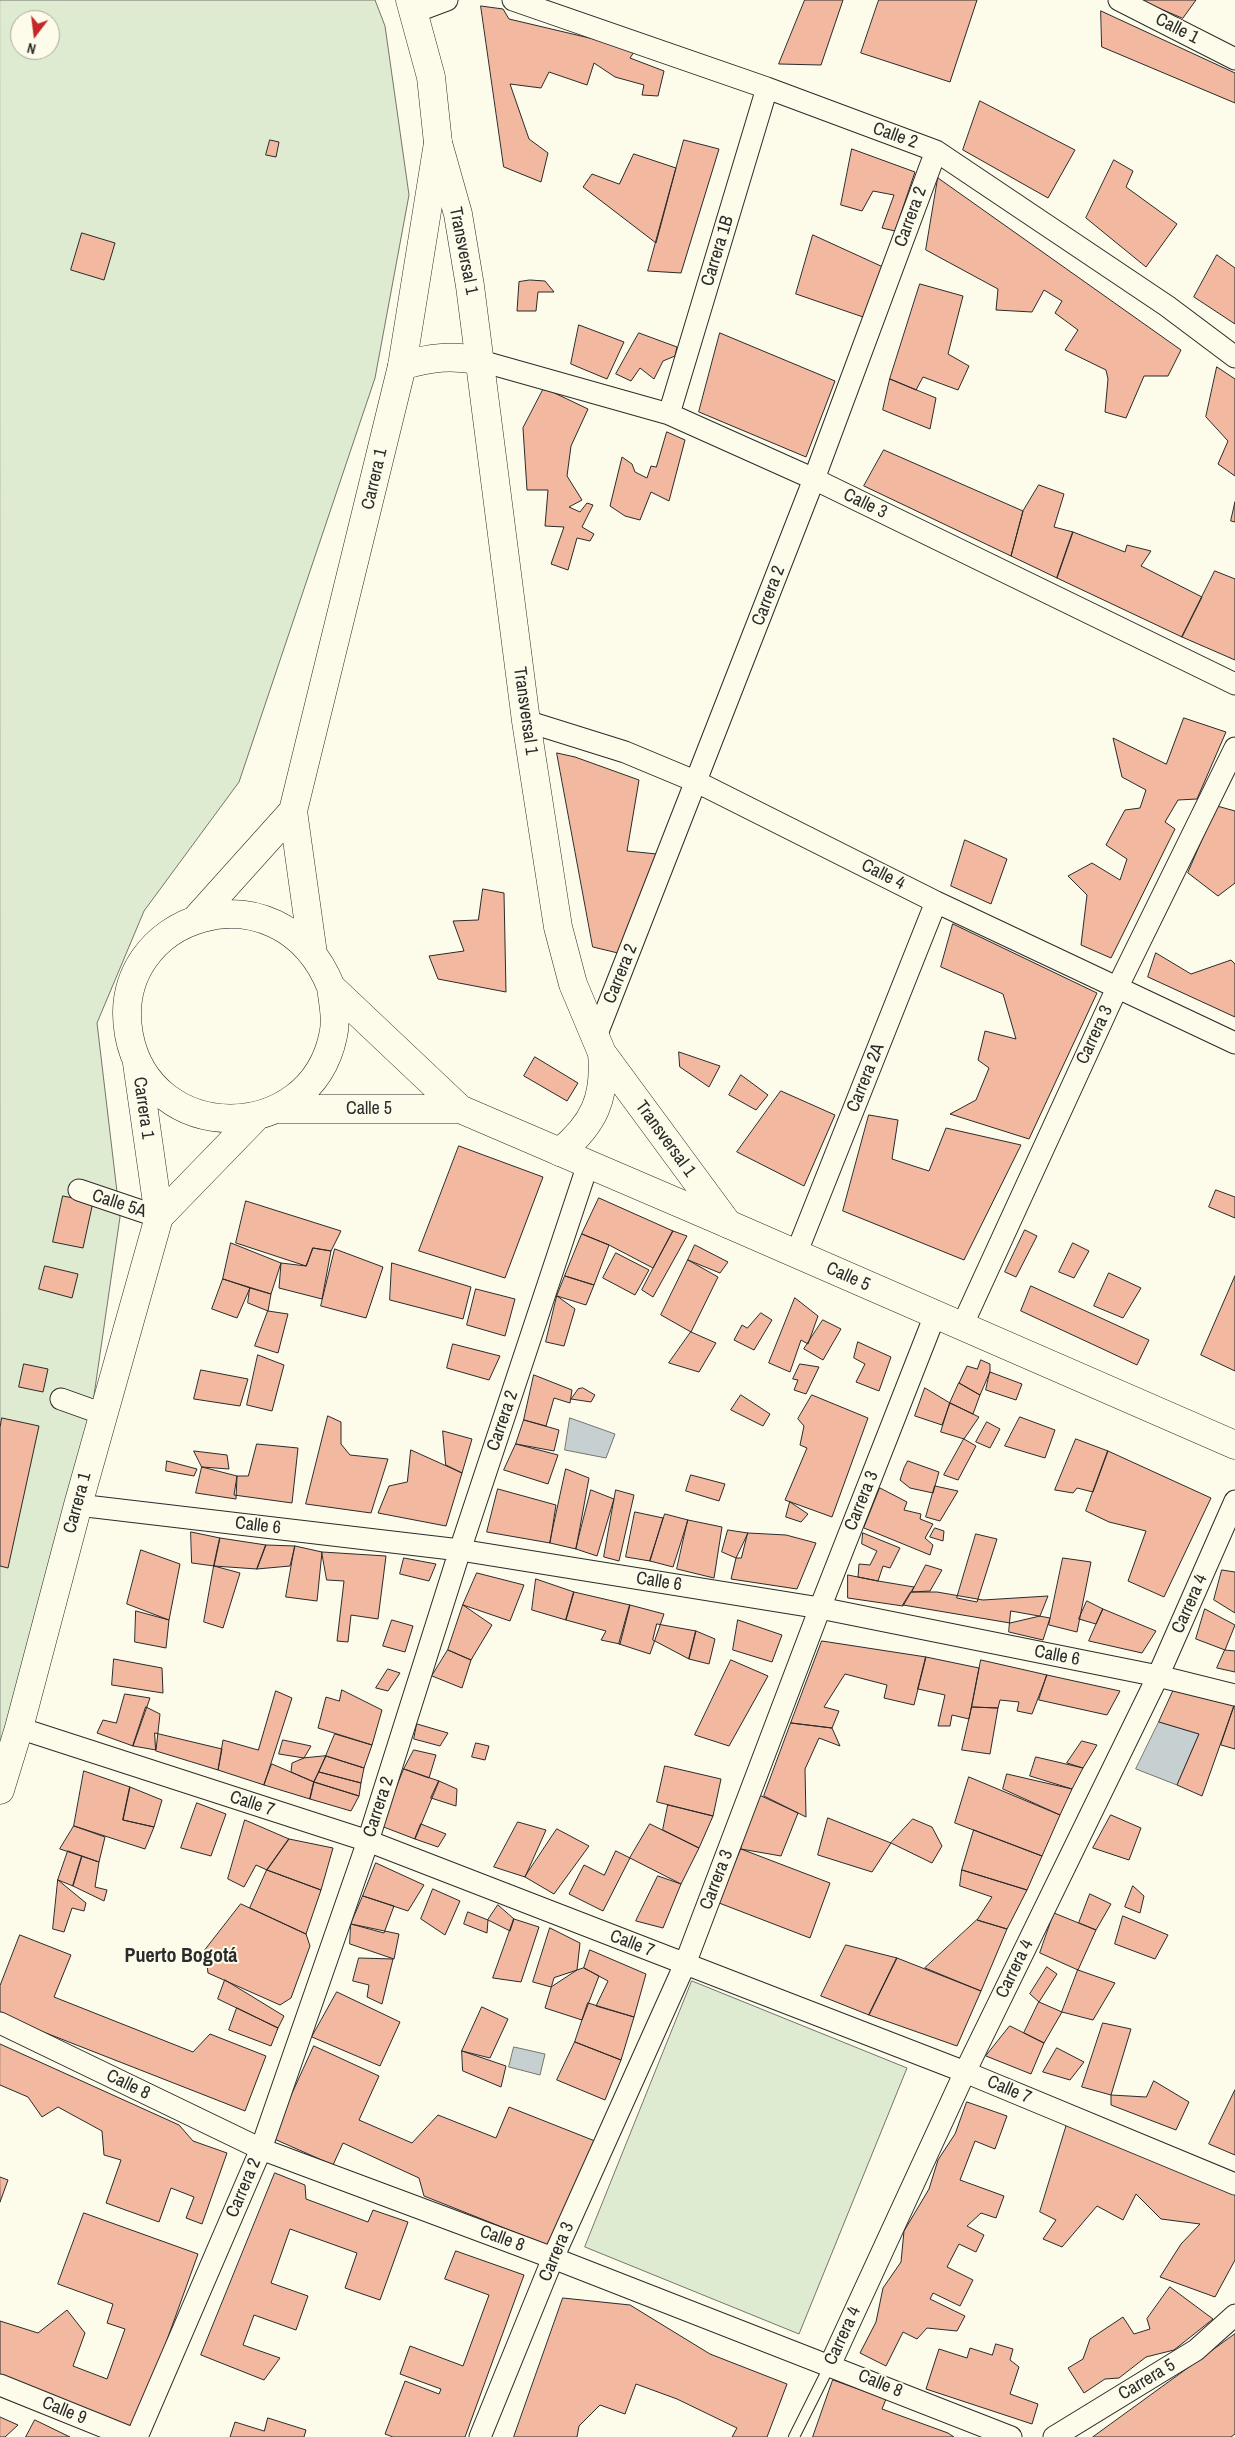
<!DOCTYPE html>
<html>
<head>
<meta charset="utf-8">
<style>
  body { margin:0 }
  #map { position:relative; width:1235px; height:2437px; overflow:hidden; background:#fdfbea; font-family:"Archivo Narrow",sans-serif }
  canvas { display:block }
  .north { position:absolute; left:10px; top:10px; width:50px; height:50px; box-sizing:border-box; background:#fdfbea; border:1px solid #a9a89e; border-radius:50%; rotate:195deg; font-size:14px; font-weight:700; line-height:20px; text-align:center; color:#2b2b2b }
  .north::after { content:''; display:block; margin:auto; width:18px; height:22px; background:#c62828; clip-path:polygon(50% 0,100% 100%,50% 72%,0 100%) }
</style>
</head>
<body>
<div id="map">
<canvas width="1235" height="2437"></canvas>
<div class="north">N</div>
</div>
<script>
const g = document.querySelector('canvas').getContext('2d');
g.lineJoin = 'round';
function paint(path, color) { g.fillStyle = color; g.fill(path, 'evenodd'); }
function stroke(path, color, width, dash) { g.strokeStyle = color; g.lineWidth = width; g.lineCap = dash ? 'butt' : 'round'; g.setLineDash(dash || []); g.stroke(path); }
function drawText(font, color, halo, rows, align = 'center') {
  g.font = font + ' "Archivo Narrow",sans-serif'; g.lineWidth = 4; g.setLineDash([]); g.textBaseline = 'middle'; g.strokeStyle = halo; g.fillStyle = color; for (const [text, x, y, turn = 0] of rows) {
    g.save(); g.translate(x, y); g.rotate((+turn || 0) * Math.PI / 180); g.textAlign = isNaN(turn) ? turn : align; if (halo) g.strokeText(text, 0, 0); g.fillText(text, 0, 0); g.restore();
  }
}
const green = new Path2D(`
  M0 0H375L385 26 409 195 375 378 239 782 144 911 97 1023 120 1217 78 1505 0 1790ZM20 20H50V50H20Z
  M692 1981 907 2068 799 2334 585 2247Z`);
paint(green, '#deebd1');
stroke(green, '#74746e', 1);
const water = new Path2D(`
  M570 1418 615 1434 606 1458 565 1450Z
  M1159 1722 1199 1734 1177 1785 1136 1769Z
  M514 2047 545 2054 540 2075 509 2067Z`);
paint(water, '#c7d0d0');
stroke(water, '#74746e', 1);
const building = new Path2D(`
  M805 0H843L821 65 779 64Z
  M879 0H977L950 82 861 53Z
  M1140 0H1196L1183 18Z
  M481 6 503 9 509 19 636 49 630 58 664 71 658 96 642 95 644 85 615 77 594 63 587 85 549 72 541 88 510 84 529 139 548 153 541 182 504 167Z
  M1101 11 1235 73V103L1102 47Z
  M980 101 1075 150 1048 198 963 150Z
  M270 140 279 142 276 157 266 155Z
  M684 140 719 149 681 273 648 271Z
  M852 149 915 172 895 231 882 228 894 195 873 191 862 211 841 205Z
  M634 154 676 168 656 243 583 187 592 174 619 184Z
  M1114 160 1133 171 1126 187 1177 224 1146 267 1086 218Z
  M938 178 1181 350 1168 376H1144L1126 418 1105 412 1108 379 1106 370 1065 350 1078 330 1055 313 1062 301 1044 290 1032 312 996 310 998 289 926 250Z
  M82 233 115 243 104 280 71 270Z
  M813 235 883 267 866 318 796 294Z
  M1217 255 1235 268V324L1194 297Z
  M530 280 545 281 554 292H538L536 311H517L519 282Z
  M920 284 963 296 948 354 969 366 958 390 923 377 916 390 890 379Z
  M579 325 624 342 607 379 571 364Z
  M639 333 677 347 675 356 663 361 654 379 640 368 631 381 616 374Z
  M720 333 835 381 806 457 699 412Z
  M1217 367 1235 379V476L1218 464 1228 441 1206 417Z
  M890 379 936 398 930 429 883 410Z
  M544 388 588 409 571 446 567 476 582 500 569 507 580 512 587 503 593 505 582 527 594 534 590 541 577 538 568 570 551 564 564 527 545 526 548 490H527L523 428Z
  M667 432 685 440 669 501 651 492 640 520 625 516 610 506 622 457 632 464 635 472 647 478 651 466 656 467Z
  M884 450 1023 511 1011 556 864 486Z
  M1039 485 1064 494 1054 527 1073 532 1057 578 1011 556 1023 511Z
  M1235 502V522L1231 521Z
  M1073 532 1125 552 1127 545 1151 551 1141 566 1202 597 1182 637 1057 578Z
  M1215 571 1235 579V660L1182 637Z
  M1184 718 1226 732 1197 799 1178 800 1165 822 1175 829 1111 958 1081 945 1087 895 1068 876 1092 863 1120 880 1127 859 1106 845 1125 810 1140 808 1146 790 1122 777 1113 738 1166 764Z
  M557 753 575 757 639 780 627 851 657 854 622 954 593 947Z
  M1217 806 1235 811V883L1218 896 1188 873Z
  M965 840 1007 859 991 904 951 886Z
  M483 889 504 893 506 992 438 979 429 956 464 951 453 921 478 920Z
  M953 924 1097 993 1029 1139 950 1114 976 1100 989 1068 978 1060 985 1031 1016 1039 1003 994 941 967Z
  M1156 953 1191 974 1231 960 1235 964V1017L1148 977Z
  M679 1052 720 1066 709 1087 680 1067Z
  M535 1057 578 1083 567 1101 524 1076Z
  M741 1075 768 1095 756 1110 729 1095Z
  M781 1091 835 1115 804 1186 737 1152Z
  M869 1115 898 1120 892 1159 929 1171 946 1128 1021 1145 964 1260 843 1211Z
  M459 1146 543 1177 505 1278 419 1251Z
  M1216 1190 1235 1197V1218L1209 1207Z
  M63 1196 93 1202 83 1248 53 1242Z
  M599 1198 673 1231 653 1268 609 1245 582 1234Z
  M246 1201 341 1231 331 1251 313 1248 306 1266 236 1243Z
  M1025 1230 1037 1236 1016 1277 1005 1272Z
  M673 1231 687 1236 653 1297 642 1290Z
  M582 1234 609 1245 594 1285 565 1276Z
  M231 1243 281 1263 271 1294 223 1279Z
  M1073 1243 1089 1251 1074 1278 1059 1272Z
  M695 1245 728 1262 720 1273 688 1260Z
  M313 1248 331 1251 322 1299 279 1288 281 1263 306 1266Z
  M335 1249 383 1267 366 1318 321 1306Z
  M616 1253 649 1270 635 1295 603 1278Z
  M688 1260 718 1277 691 1332 661 1315Z
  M392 1263 471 1287 463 1319 390 1300Z
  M45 1266 78 1274 72 1298 39 1289Z
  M1109 1273 1141 1288 1123 1318 1094 1306Z
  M565 1276 594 1285 586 1305 557 1296Z
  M1235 1276V1371L1201 1355Z
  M223 1279 250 1288 237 1318 212 1309Z
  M1031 1286 1149 1340 1137 1365 1021 1311Z
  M250 1288 271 1294 268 1311 248 1303Z
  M476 1289 515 1299 505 1336 467 1325Z
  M557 1296 575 1309 564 1346 546 1342Z
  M795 1298 818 1316 808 1344 801 1340 790 1372 769 1363Z
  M268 1311 288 1314 278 1353 255 1346Z
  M761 1313 772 1320 754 1350 734 1340 742 1325 747 1328Z
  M823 1320 841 1329 823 1360 804 1349Z
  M691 1332 716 1343 699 1372 669 1363Z
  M858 1342 891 1357 879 1391 856 1382 865 1364 854 1358Z
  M453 1344 500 1356 489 1380 447 1368Z
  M258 1355 284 1365 272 1411 247 1405Z
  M981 1360 990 1364V1372L980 1395 959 1383 967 1366 977 1369Z
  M24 1364 48 1369 43 1392 19 1387Z
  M800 1364 819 1367 806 1394 794 1390 798 1380 793 1379Z
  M201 1370 248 1379 240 1406 194 1399Z
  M990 1372 1022 1384 1016 1400 986 1390Z
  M534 1375 572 1390 570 1403 554 1398 546 1426 524 1420Z
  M959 1383 980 1395 973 1414 950 1403Z
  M583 1388 595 1395 591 1402 571 1399 578 1389Z
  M925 1388 950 1403 942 1425 915 1416Z
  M741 1395 770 1414 763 1426 731 1410Z
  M812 1395 868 1418 832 1517 785 1500 807 1448 800 1445 804 1426 798 1419Z
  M950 1403 979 1417 964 1439 941 1432Z
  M328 1416 341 1422V1444L350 1455 388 1459 371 1513 306 1504Z
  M1020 1417 1055 1430 1045 1458 1005 1446Z
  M2 1418 39 1426 8 1568 0 1566V1428Z
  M524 1420 559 1430 554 1451 516 1444Z
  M987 1422 1000 1429 990 1448 976 1442Z
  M443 1431 472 1439 462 1473 446 1465Z
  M964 1439 976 1446 958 1480 944 1475Z
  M1076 1439 1108 1451 1093 1492 1077 1488 1073 1493 1055 1490Z
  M257 1444 298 1448 292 1503 234 1495 237 1476H248Z
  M516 1444 558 1455 548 1484 504 1470Z
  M411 1450 462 1473 446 1526 378 1513 389 1486 407 1482Z
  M194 1451 227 1455 229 1469 202 1467Z
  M1108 1451 1211 1498 1164 1597 1128 1581 1146 1531 1109 1522 1086 1511Z
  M167 1461 197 1469 194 1476 166 1471Z
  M908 1461 939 1472 933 1493 910 1488 900 1480 904 1468Z
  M202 1467 237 1476 236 1499 196 1493Z
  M566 1469 589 1478 576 1549 550 1543Z
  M691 1475 725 1484 719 1501 686 1491Z
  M935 1486 958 1491 940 1521 926 1517Z
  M880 1488 907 1502 904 1510 921 1514 920 1519 933 1524 925 1538 933 1545 930 1555 864 1528Z
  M498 1489 556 1505 550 1543 487 1532Z
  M591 1490 614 1499 597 1556 576 1549Z
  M616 1490 634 1495 619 1561 604 1557Z
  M790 1502 808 1514 801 1522 786 1517Z
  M635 1512 663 1518 650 1561 626 1557Z
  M665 1514 688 1520 673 1567 650 1561Z
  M688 1520 722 1527 714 1578 677 1569Z
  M935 1528 944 1531 943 1541 930 1537Z
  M728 1530 748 1533 736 1558 722 1552Z
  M191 1532 220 1538 214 1566 192 1563Z
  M748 1533 786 1535 816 1543 797 1589 731 1579 736 1558H741Z
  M863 1533 900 1548 890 1568 883 1566 878 1581 858 1577 859 1564 870 1565 877 1551 862 1544Z
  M976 1534 997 1539 977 1602 957 1598Z
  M220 1538 266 1545 257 1569 214 1566Z
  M266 1545 295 1546 290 1566 257 1569Z
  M295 1546 322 1552 317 1601 286 1597Z
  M141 1550 180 1564 169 1620 127 1604Z
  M322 1552 386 1556 378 1619 351 1615 348 1642 337 1641 344 1581 327 1580Z
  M404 1558 436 1564 429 1581 400 1574Z
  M1063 1558 1091 1562 1077 1632 1049 1625Z
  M926 1565 942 1570 930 1591 912 1592Z
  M214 1566 240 1573 223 1628 204 1622Z
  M1222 1570 1235 1572V1613L1214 1600Z
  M477 1573 524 1585 510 1621 463 1605Z
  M848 1575 878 1581 914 1587 903 1606 848 1598Z
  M536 1579 574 1592 566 1620 532 1610Z
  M574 1592 630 1605 620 1644 601 1640 606 1631 566 1620Z
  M911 1592H937L983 1600 1048 1596 1040 1616 1010 1623 903 1605Z
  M1087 1601 1103 1609 1096 1624 1079 1619Z
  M463 1605 492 1625 471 1660 448 1650Z
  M630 1605 664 1614 650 1654 619 1644Z
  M1103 1609 1156 1631 1142 1653 1089 1641Z
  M1205 1609 1235 1625 1225 1650 1196 1639Z
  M136 1611 169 1620 166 1648 135 1642Z
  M1011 1611 1050 1618 1043 1640 1009 1632Z
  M392 1620 413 1626 405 1652 383 1646Z
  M738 1620 782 1635 772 1662 733 1650Z
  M657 1624 696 1631 689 1659 653 1640Z
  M696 1631 715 1639 709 1664 689 1659Z
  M822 1641 926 1657 914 1705 884 1698 887 1685 845 1674 824 1707 839 1711 832 1728 791 1723Z
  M448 1650 471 1660 462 1688 432 1676Z
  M1225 1650 1235 1651V1672L1217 1668Z
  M926 1657 979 1668 969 1719 952 1715 950 1726H938L945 1695 918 1689Z
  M114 1659 162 1668 163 1693 112 1685Z
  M731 1660 768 1676 729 1746 695 1735Z
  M981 1660 1047 1675 1032 1714 1017 1711 1019 1702 1000 1700 998 1708 972 1707Z
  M388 1669 400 1673 388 1691 376 1688Z
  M1047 1675 1120 1691 1107 1715 1039 1700Z
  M1175 1687 1235 1703 1202 1796 1177 1785 1199 1734 1159 1722Z
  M342 1690 382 1710 372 1745 318 1728 326 1697 339 1701Z
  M276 1691 292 1698 264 1785 218 1770 223 1740 258 1750Z
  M125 1694 150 1698 133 1746 97 1733 103 1720 116 1723Z
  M1235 1703V1749L1221 1745Z
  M146 1707 160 1714 156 1750 133 1746Z
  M972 1707 998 1708 990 1754 962 1750Z
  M791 1723 832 1728 840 1746 819 1738 805 1769 806 1817 764 1796Z
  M417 1724 448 1733 440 1746 414 1739Z
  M155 1733 222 1749 218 1770 156 1751Z
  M335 1734 372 1745 364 1768 326 1756Z
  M283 1740 311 1746 304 1758 279 1754Z
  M1082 1741 1097 1745 1083 1768 1067 1763Z
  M476 1743 489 1746 485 1760 472 1757Z
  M414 1750 436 1755 429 1778 404 1769Z
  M326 1756 364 1768 361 1783 319 1772Z
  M326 1756 314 1782 291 1772 292 1763 304 1758Z
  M1036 1757 1083 1768 1072 1789 1030 1776Z
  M272 1764 314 1782 310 1799 264 1785Z
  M665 1766 721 1779 713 1816 657 1802Z
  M404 1769 439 1781 415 1839 381 1826Z
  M84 1771 130 1787 123 1820 154 1827 145 1849 74 1826Z
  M319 1772 361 1783 359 1796 314 1782Z
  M1007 1774 1072 1789 1060 1815 1003 1789Z
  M969 1777 1060 1815 1042 1856 955 1823Z
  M439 1781 457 1789 456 1806 431 1798Z
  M314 1782 359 1796 351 1811 310 1799Z
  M130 1787 162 1800 154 1827 123 1820Z
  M755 1793 798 1813 781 1856 741 1849Z
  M197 1803 226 1814 211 1856 181 1848Z
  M668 1805 713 1816 699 1848 663 1830Z
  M1111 1815 1141 1828 1129 1860 1093 1848Z
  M828 1818 891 1843 872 1872 818 1855Z
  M913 1819 932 1827 942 1846 932 1863 891 1843Z
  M245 1820 289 1839 267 1870 256 1865 244 1887 228 1879Z
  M518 1822 546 1830 525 1877 494 1867Z
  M421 1824 446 1834 438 1847 415 1839Z
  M650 1824 699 1848 681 1884 630 1858Z
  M74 1826 105 1837 99 1862 60 1849Z
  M557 1829 589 1846 554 1894 525 1877Z
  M974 1830 1042 1856 1027 1890 962 1870Z
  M289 1839 333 1848 321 1890 267 1870Z
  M741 1849 830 1883 810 1938 719 1903Z
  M68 1851 82 1856 73 1886 58 1880Z
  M616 1851 630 1858 603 1911 569 1894 584 1865 604 1875Z
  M82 1856 99 1862 95 1887 107 1890 104 1901 73 1886Z
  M376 1863 424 1885 408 1911 363 1896Z
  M267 1870 321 1890 306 1934 250 1908Z
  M962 1870 1027 1890 1007 1929 977 1920 992 1897 960 1886Z
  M658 1876 681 1884 663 1928 636 1921Z
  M58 1880 86 1903 84 1911 72 1908 64 1932 53 1929Z
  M1133 1886 1144 1896 1140 1913 1125 1907Z
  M433 1889 460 1901 445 1935 421 1919Z
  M1090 1894 1111 1904 1096 1930 1079 1923Z
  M363 1896 394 1906 384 1933 351 1924Z
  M241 1904 306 1934 310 1946 291 1998 280 2005 208 1973 205 1950Z
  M498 1905 514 1919 510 1931 488 1920Z
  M468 1912 488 1920 487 1933 464 1924Z
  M1054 1913 1096 1930 1078 1970 1040 1953Z
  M1123 1916 1168 1935 1155 1959 1115 1944Z
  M514 1919 539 1927 521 1982 493 1978Z
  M977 1920 1007 1929 981 1991 925 1968Z
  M351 1924 399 1934 394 1959 350 1944Z
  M550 1928 580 1943 577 1970 551 1987 533 1982Z
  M20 1935 71 1955 54 1997 193 2052 210 2034 266 2056 245 2111 0 2015V1986Z
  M846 1945 897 1958 869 2015 821 1996Z
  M590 1950 646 1974 634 2017 596 2006 608 1981 584 1968Z
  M359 1958 393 1959 382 2004 367 1997 369 1985 353 1981Z
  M897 1958 981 1991 957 2046 869 2015Z
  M1047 1967 1057 1974 1039 2002 1030 1994Z
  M584 1968 599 1976 582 2020 545 2008 554 1978Z
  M1078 1970 1115 1983 1093 2020 1062 2012Z
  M225 1980 284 2016 278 2028 218 1999Z
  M337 1992 400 2022 380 2066 312 2037Z
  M1039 2002 1062 2012 1044 2043 1024 2033Z
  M588 2003 634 2017 621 2060 575 2042Z
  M482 2007 508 2019 490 2058 462 2051Z
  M237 2008 278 2028 271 2046 229 2030Z
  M1103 2023 1131 2029 1111 2095 1082 2087Z
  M1010 2026 1044 2043 1031 2074 986 2056Z
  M575 2042 621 2060 605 2100 557 2080Z
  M0 2044 179 2125 193 2141 227 2153 202 2224 186 2218 194 2197 171 2188 159 2222 106 2203 121 2160 104 2155 102 2131 58 2107 42 2117 28 2097 0 2085Z
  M314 2046 379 2076 359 2120 412 2143 438 2115 496 2138 509 2107 595 2141 552 2247 424 2196 419 2178 343 2143 333 2165 272 2138Z
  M1057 2048 1084 2062 1070 2080 1043 2072Z
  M462 2051 506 2066 501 2087 463 2071Z
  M1154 2081 1189 2102 1176 2130 1111 2105V2095L1146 2097Z
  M1235 2090V2155L1209 2144Z
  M967 2102 1007 2116 995 2149 975 2141 960 2180 1004 2196 996 2218 981 2213 967 2226 984 2235 976 2252 959 2244 947 2267 973 2280 960 2306 933 2293 930 2299 965 2316 957 2331 927 2328 917 2339 903 2332 886 2366 860 2353 876 2322 883 2288 901 2262 904 2231 929 2189 938 2160 955 2134Z
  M1067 2124 1235 2195V2260L1215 2297 1160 2277 1181 2244 1200 2224 1161 2219 1136 2194 1123 2220 1097 2206 1062 2247 1043 2239 1056 2220 1040 2212Z
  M275 2173 305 2185 306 2199 368 2222 373 2210 408 2222 380 2300 345 2288 357 2253 290 2229 271 2283 308 2296 296 2330 254 2315 243 2345 280 2358 264 2380 201 2355Z
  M0 2177 8 2180 0 2202Z
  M84 2213 198 2254 132 2437 0 2382V2321L38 2333 67 2310 85 2333 73 2366 107 2379 125 2329 107 2323 113 2304 58 2284Z
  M456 2251 524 2275 465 2437H393L385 2434 405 2381 439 2394 441 2389 400 2374 410 2346 463 2366 489 2295 445 2279Z
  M1170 2287 1213 2319 1174 2350 1146 2357 1119 2378 1105 2379 1084 2393 1068 2368 1083 2359 1090 2339 1123 2317 1134 2334 1150 2329 1147 2319Z
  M563 2298 630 2305 710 2354 787 2384 767 2437H732L737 2428 677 2399 636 2384 625 2414 600 2405 579 2426 577 2437H514Z
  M1235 2334V2434L1231 2437H1093Z
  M996 2344 1013 2349 1010 2360 1019 2367 1010 2394 1038 2404 1032 2424 926 2389 939 2349 967 2358 970 2348 992 2355Z
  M833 2380 886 2399 882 2409 948 2433 954 2437H813Z
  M0 2417 18 2425 5 2437H0Z
  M268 2418 306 2430 304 2437H230L235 2422 264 2431Z
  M35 2420 70 2437H26Z`);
paint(building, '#f2b8a0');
stroke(building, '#2b2b2b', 1);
const lane = new Path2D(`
  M794 2437 830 2365`);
const street = new Path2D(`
  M513 0 767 88 936 151 1167 306 1235 357
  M1119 0 1235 59
  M415 12 447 0
  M481 361 669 414 814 479 1235 684
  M669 414 767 88
  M526 721 625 752 697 782 936 902 1235 1043
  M595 1039 814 479 936 151
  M79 1190 159 1217
  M796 1254 936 902
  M962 1326 1118 986 1235 748
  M61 1399 103 1414
  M78 1505 460 1550 820 1608 1158 1676 1235 1695
  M19 1728 368 1841 965 2072 1235 2184
  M0 2023 261 2149 553 2258 1011 2437
  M830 2365 965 2072 1158 1676 1235 1501
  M0 2385 129 2437
  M137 2437 261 2149 368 1841 460 1550 588 1164
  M480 2437 553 2258 685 1964 820 1608 935 1315
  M1054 2437 1196 2350 1235 2315`);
const primary = new Path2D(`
  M195 920 293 811
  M313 954 293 811 402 366 438 143
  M331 987C333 1003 337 1020 333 1036 310 1146 150 1146 129 1035 107 914 280 860 331 987L460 1109 728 1224
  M278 1109H460
  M159 1217 256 1117
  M0 1790 19 1728 78 1505 159 1217 137 1063`);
const highway = new Path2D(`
  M410 0 431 77 438 143 458 214 470 286 526 721 558 927 573 984 602 1053 728 1224 1235 1445
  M402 366C430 357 453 355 481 361
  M560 1152C594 1124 606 1098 602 1053`);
stroke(lane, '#2b2b2b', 12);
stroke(street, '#2b2b2b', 23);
stroke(primary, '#2b2b2b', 29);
stroke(highway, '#2b2b2b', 29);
stroke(lane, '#fdfbea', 10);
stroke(street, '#fdfbea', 21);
stroke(primary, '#fdfbea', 28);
stroke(highway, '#fdfbea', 28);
drawText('18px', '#2b2b2b', '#fdfbea', [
  ["Calle 1",1177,29,27],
  ["Calle 2",895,136,20],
  ["Carrera 2",911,217,-70],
  ["Transversal 1",463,251,79],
  ["Carrera 1B",718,251,-73],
  ["Carrera 1",375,479,-77],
  ["Calle 3",865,504,26],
  ["Carrera 2",769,596,-69],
  ["Transversal 1",525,711,82],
  ["Calle 4",883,875,27],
  ["Carrera 2",621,974,-68],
  ["Carrera 3",1095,1035,-65],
  ["Carrera 2A",866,1078,-68],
  ["Carrera 1",143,1108,82],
  ["Calle 5",369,1109],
  ["Transversal 1",665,1139,54],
  ["Calle 5A",119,1204,18],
  ["Calle 5",848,1277,24],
  ["Carrera 2",503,1421,-71],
  ["Carrera 3",862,1501,-68],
  ["Carrera 1",78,1503,-75],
  ["Calle 6",258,1526,7],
  ["Calle 6",659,1582,9],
  ["Carrera 4",1190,1604,-66],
  ["Calle 6",1057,1656,11],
  ["Calle 7",252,1804,18],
  ["Carrera 2",379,1807,-72],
  ["Carrera 3",717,1880,-69],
  ["Calle 7",632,1944,21],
  ["Carrera 4",1015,1969,-64],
  ["Calle 8",128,2085,26],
  ["Calle 7",1009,2090,23],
  ["Carrera 2",244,2188,-67],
  ["Calle 8",502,2239,20],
  ["Carrera 3",557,2252,-67],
  ["Carrera 4",843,2336,-65],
  ["Carrera 5",1147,2380,-31],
  ["Calle 8",880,2384,22],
  ["Calle 9",64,2411,22]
]);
drawText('bold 20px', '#2b2b2b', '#fdfbea', [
  ["Puerto Bogotá",181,1957]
]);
</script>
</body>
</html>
